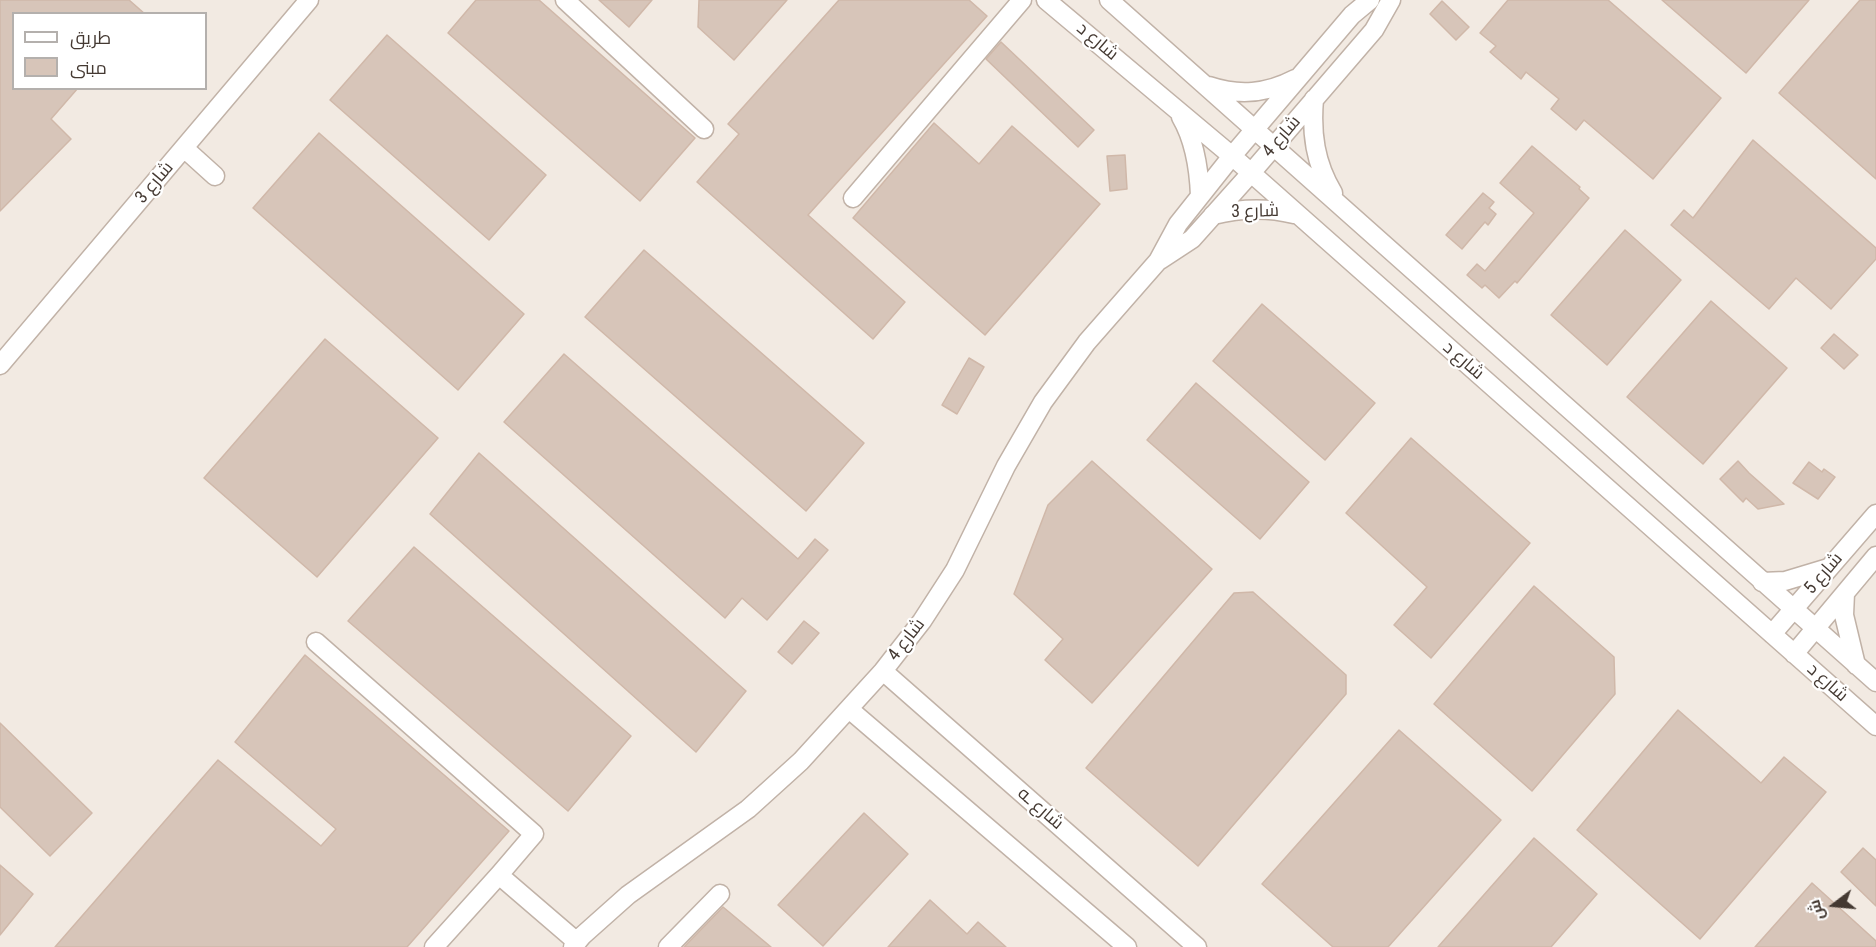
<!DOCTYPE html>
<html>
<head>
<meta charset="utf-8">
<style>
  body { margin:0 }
  #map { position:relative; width:1876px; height:947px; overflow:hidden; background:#f2eae2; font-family:"Roboto Condensed",Cairo,sans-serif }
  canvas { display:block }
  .legend { position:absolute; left:12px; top:12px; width:195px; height:78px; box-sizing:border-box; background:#fff; border:2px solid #b4b0ad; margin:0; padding:8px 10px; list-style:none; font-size:18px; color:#443932 }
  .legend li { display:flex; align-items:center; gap:12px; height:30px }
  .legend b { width:30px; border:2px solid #b4b0ad }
  .north { position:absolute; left:1804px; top:875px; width:60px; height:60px; -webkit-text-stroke:4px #fff; paint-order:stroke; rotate:254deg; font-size:16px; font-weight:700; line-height:24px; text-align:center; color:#443932 }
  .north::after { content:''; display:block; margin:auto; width:21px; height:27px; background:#443932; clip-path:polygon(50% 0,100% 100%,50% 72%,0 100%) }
</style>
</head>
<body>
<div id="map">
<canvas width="1876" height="947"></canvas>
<ul class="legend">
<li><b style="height:8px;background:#fff"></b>طريق</li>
<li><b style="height:16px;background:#d7c5b9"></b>مبنى</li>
</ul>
<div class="north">ش</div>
</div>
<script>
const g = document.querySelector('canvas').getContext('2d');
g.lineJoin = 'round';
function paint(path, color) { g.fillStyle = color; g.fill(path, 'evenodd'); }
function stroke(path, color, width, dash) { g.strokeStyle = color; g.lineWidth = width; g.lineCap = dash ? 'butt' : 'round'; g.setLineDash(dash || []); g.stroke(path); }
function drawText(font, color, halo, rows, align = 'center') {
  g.font = font + ' "Roboto Condensed",Cairo,sans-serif'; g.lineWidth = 4.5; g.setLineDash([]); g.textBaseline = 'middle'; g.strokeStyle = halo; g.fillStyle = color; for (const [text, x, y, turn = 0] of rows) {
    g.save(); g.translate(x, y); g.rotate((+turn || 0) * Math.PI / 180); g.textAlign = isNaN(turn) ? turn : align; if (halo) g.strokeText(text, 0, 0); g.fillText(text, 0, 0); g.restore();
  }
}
const building = new Path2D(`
  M0 0H129L145 14H14V88H78L51 119 71 139 0 211Z
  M476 0H539L695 138 640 201 448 33Z
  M599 0H652L629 27Z
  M699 0H787L734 60 698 27Z
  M839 0H969L987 16 808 215 905 302 873 339 697 182 739 134 728 124Z
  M1508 0H1608L1721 98 1653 179 1584 120 1576 130 1551 109 1559 99 1526 72 1521 79 1490 52 1496 46 1480 33Z
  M1662 0H1809L1746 73Z
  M1860 0H1876V179L1779 93Z
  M1442 1 1469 27 1456 40 1430 14Z
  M387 35 546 175 489 240 330 100Z
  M1001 42 1094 130 1078 147 986 59Z
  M934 123 979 164 1012 126 1100 204 985 335 853 218Z
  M319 133 524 314 458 390 253 208Z
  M1753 140 1876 248V259L1831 309 1796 278 1769 309 1671 225 1684 210 1693 218Z
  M1532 146 1580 187 1579 189 1589 198 1517 283 1515 281 1499 298 1485 285 1482 288 1467 275 1477 264 1485 271 1534 213 1500 183Z
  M1125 155 1127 189 1110 191 1107 156Z
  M1483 193 1494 202 1489 208 1496 214 1488 225 1485 222 1462 249 1446 235Z
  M1625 230 1681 280 1607 365 1551 315Z
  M644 250 864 443 806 511 585 317Z
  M1711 301 1787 368 1703 464 1627 397Z
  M1262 304 1375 403 1325 460 1213 361Z
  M1834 334 1858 355 1844 369 1821 348Z
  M325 339 438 438 317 577 204 478Z
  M564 354 798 559 815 539 828 550 767 620 742 598 725 618 504 422Z
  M969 358 984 367 957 414 942 405Z
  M1196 383 1309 482 1260 539 1147 440Z
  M1411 438 1530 543 1431 658 1394 625 1427 587 1346 513Z
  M479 453 746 691 696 752 430 514Z
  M1092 461 1212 569 1092 703 1045 660 1063 639 1014 594 1048 505Z
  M1738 461 1749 473 1784 504 1758 509 1746 498 1743 502 1720 479Z
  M1809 462 1822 472 1824 469 1835 477 1818 499 1793 483Z
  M414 547 631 736 568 811 348 621Z
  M1534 586 1614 657 1615 694 1532 791 1434 704Z
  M1253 592 1346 675V694L1198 866 1086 768 1234 593Z
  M804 621 819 633 792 664 778 652Z
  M305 655 509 831 407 947H55L218 760 321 846 336 829 235 742Z
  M1678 710 1761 783 1784 757 1826 792 1700 939 1577 830Z
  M0 723 92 813 50 856 0 807Z
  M1399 730 1501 820 1388 947H1333L1262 884Z
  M864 813 908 854 823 946 778 905Z
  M1534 838 1597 894 1551 947H1438Z
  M1863 848 1876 860V906L1841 872Z
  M0 865 33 894 0 935Z
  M1812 883 1876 941V947H1755Z
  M930 900 967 934 978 922 1006 947H888Z
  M723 907 771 947H684Z`);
paint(building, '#d7c5b9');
stroke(building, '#d0b8a9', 1.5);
const minor = new Path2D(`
  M565 0 704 129
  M1046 0 1232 156 1876 726
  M1109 0 1876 682
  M1209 86C1239 96 1266 94 1295 79
  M1314 99C1311 133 1315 163 1333 193
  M1181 117C1195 141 1199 168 1200 196
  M184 148 215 176
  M853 198 1022 0
  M1213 215C1241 208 1266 207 1294 214
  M1160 260 1192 239 1251 173 1374 30 1391 0
  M0 365 309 0
  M1762 582 1785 581 1828 568
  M1845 593 1844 615 1856 665
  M1772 634 1876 514
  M316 642 534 834 499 875
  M1794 654 1876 556
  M883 671 1197 947
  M849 709 1127 947
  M434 947 499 875 577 942
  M573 947 582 936 628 895 748 809 801 761 883 671 922 621 955 570 1006 466 1043 402 1087 342 1158 261 1178 224 1232 156 1352 15 1370 0
  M668 947 720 894`);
stroke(minor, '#c1b2a7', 21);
stroke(minor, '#fff', 18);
drawText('18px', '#443932', '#fff', [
  ["شارع د",1097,42,40],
  ["شارع 4",1282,137,-49],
  ["شارع 3",155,183,-50],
  ["شارع 3",1255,212,-1],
  ["شارع د",1463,361,41],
  ["شارع 5",1824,574,-49],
  ["شارع 4",907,640,-52],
  ["شارع د",1827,683,42],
  ["شارع ـه",1040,809,41]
]);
</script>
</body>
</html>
